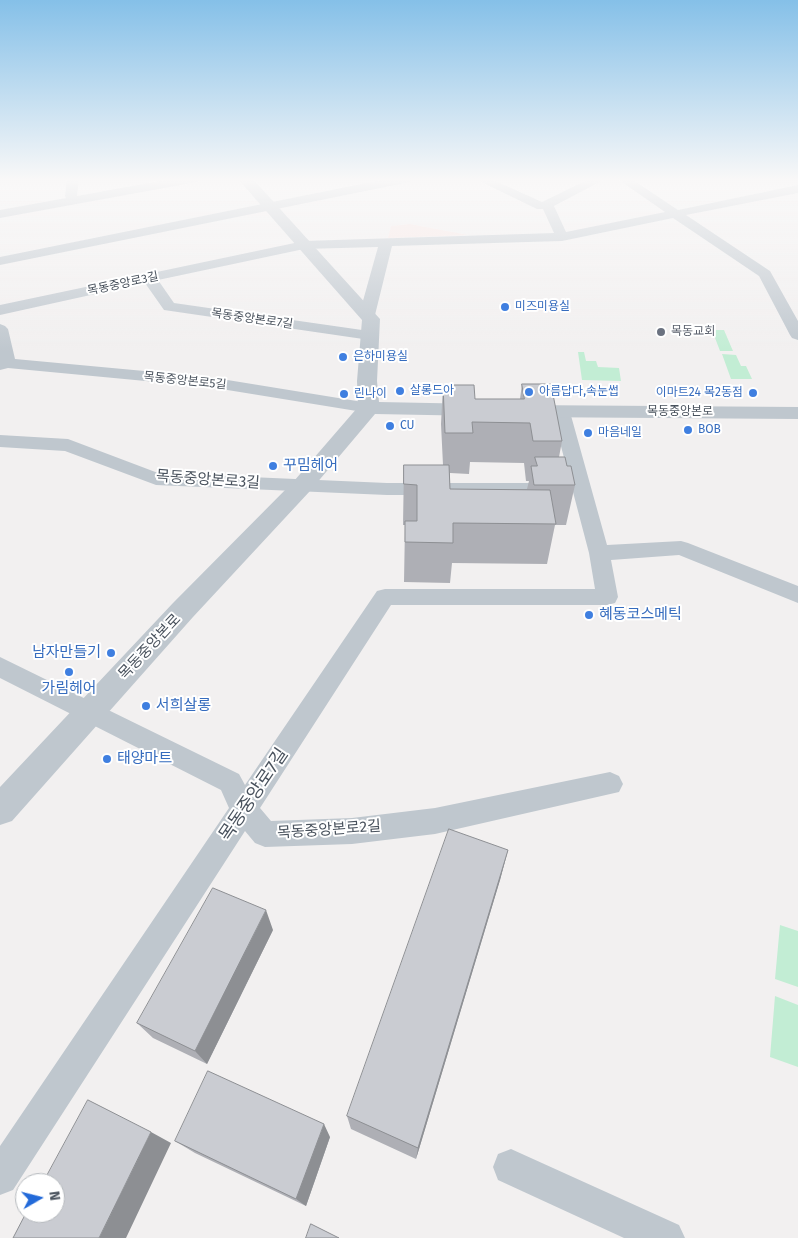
<!DOCTYPE html>
<html>
<head>
<meta charset="utf-8">
<style>
  body { margin:0 }
  #map { position:relative; width:798px; height:1238px; overflow:hidden; background:#f2f0f0; font-family:"Fira Sans",sans-serif }
  canvas { display:block }
  .north { position:absolute; left:15px; top:1173px; width:50px; height:50px; box-sizing:border-box; background:#fff; border:1px solid #b6babe; border-radius:50%; rotate:82deg; font-size:14px; font-weight:700; line-height:20px; text-align:center; color:#49525d }
  .north::after { content:''; display:block; margin:auto; width:18px; height:22px; background:#236ad9; clip-path:polygon(50% 0,100% 100%,50% 72%,0 100%) }
</style>
</head>
<body>
<div id="map">
<canvas width="798" height="1238"></canvas>
<div class="north">N</div>
</div>
<script>
const g = document.querySelector('canvas').getContext('2d');
g.lineJoin = 'round';
function paint(path, color) { g.fillStyle = color; g.fill(path, 'evenodd'); }
function stroke(path, color, width, dash) { g.strokeStyle = color; g.lineWidth = width; g.lineCap = dash ? 'butt' : 'round'; g.setLineDash(dash || []); g.stroke(path); }
function drawText(font, color, halo, rows, align = 'center') {
  g.font = font + ' "Fira Sans","Noto Sans KR",sans-serif'; g.lineWidth = 4; g.setLineDash([]); g.textBaseline = 'middle'; g.strokeStyle = halo; g.fillStyle = color; for (const [text, x, y, turn = 0] of rows) {
    g.save(); g.translate(x, y); g.rotate((+turn || 0) * Math.PI / 180); g.textAlign = isNaN(turn) ? turn : align; if (halo) g.strokeText(text, 0, 0); g.fillText(text, 0, 0); g.restore();
  }
}
paint(new Path2D(`
  M410 224 468 235 388 238 391 226Z`), '#fae6e3');
paint(new Path2D(`
  M712 330H724L733 351H720Z
  M578 352H584L586 361H596L598 367 619 368 621 381 582 380Z
  M722 354 736 355 741 366H746L752 379H731Z
  M780 925 798 931V987L775 979Z
  M775 996 798 1005V1067L770 1057Z`), '#c2edd4');
paint(new Path2D(`
  M67 178H79L77 196 176 178H203L197 182 0 218V210L66 198 65 196Z
  M391 178H416L410 182 0 265V257Z
  M473 178H489L542 202 591 178H607L554 206 566 232 665 212 616 178H630L678 210 798 185V193L686 215 770 271 798 321V340L792 338 790 335 759 276 673 218 562 241 392 246 375 315 372 318H362L359 315 378 247 304 249 158 280 174 303 376 332 378 335 376 338 370 340 164 310 145 283 0 315V305L304 241 554 233 543 209H537Z
  M0 324 5 326 8 329 15 359 209 377 369 403 375 404 378 408 375 412 369 413 209 387 8 368 0 370Z
  M561 407 567 408 570 412 607 545 681 541 688 543 798 586V603L679 555 611 560 618 597 615 603 607 605H391L260 808 271 821 352 818 435 808 610 772 619 776 623 784 619 792 435 834 352 844 265 847 255 843 245 831 13 1190 0 1195V1146L229 808 221 790 0 678V657L239 774 245 785 377 591 385 589H595L589 553 552 412 555 408Z
  M0 435 68 439 158 473 387 483H558L565 484 568 489 565 494 558 495H387L156 485 65 451 0 447Z
  M511 1149 679 1225 685 1238H624L498 1180 493 1167 498 1154Z`), '#bfc7ce');
paint(new Path2D(`
  M237 178H252L380 319 377 381 379 402 480 404 488 405 491 410 488 415 480 416 375 414 310 491 193 617 12 821 0 825V787L173 603 294 481 358 407 357 381 362 320Z
  M520 405 798 407V419L520 417 512 416 509 411 512 406Z`), '#bfc7ce');
paint(new Path2D(`
  M522 384 562 441 559 457 567 466 575 485 566 525H555L547 564 452 563 450 583 404 582 405 525H403L404 465H443L441 424 443 385 475 399H520ZM470 462 524 463 526 481H529L527 489H450V473L469 474Z
  M508 850 500 880 416 1159 351 1129 347 1116Z
  M273 930 207 1064 153 1038 137 1023Z
  M330 1137 306 1206 195 1153 175 1141Z`), '#aeafb5');
paint(new Path2D(`
  M508 850 500 880 416 1159 418 1148Z
  M266 910 273 930 207 1064 195 1051Z
  M324 1124 330 1137 306 1206 296 1199Z
  M151 1132 171 1143 126 1238H99Z`), '#8d8f93');
const building = new Path2D(`
  M522 384H551L562 441H533L530 423 472 422 473 433H445L443 385H474L475 399H524Z
  M535 457H565L567 466H571L575 485H534L531 466H537Z
  M404 465H449L450 489 550 490 556 524 453 523V543L405 542V521H417V485L404 484Z
  M449 829 508 850 418 1148 347 1116Z
  M213 888 266 910 195 1051 137 1023Z
  M208 1071 324 1124 296 1199 175 1141Z
  M88 1100 151 1132 99 1238H13L26 1213H55V1183H43Z
  M311 1224 339 1238H306Z`);
paint(building, '#caccd2');
stroke(building, '#8d8f93', 1);
const sky = g.createLinearGradient(0, 0, 0, 352);
sky.addColorStop(0, '#85c0e8');
sky.addColorStop(0.51, '#f9f8f8');
sky.addColorStop(1, '#f9f8f800');
g.fillStyle = sky;
g.fillRect(0, 0, 798, 352);
for (const [x, y, r, color] of [
  [505,307,5,"#3f7fe0"],
  [661,332,5,"#6b7280"],
  [343,357,5,"#3f7fe0"],
  [400,391,5,"#3f7fe0"],
  [529,392,5,"#3f7fe0"],
  [753,393,5,"#3f7fe0"],
  [344,394,5,"#3f7fe0"],
  [390,426,5,"#3f7fe0"],
  [688,430,5,"#3f7fe0"],
  [588,433,5,"#3f7fe0"],
  [273,466,5,"#3f7fe0"],
  [589,615,5,"#3f7fe0"],
  [111,653,5,"#3f7fe0"],
  [69,672,5,"#3f7fe0"],
  [146,706,5,"#3f7fe0"],
  [107,759,5,"#3f7fe0"]
]) { const dot = new Path2D(); dot.arc(x, y, r, 0, 2 * Math.PI); g.fillStyle = color; g.fill(dot); stroke(dot, '#fff', 2); }
drawText('12px', '#49525d', '#fff', [
  ["목동중앙로3길",123,284,-12],
  ["목동중앙본로7길",252,319,8],
  ["목동중앙본로5길",185,381,6],
  ["목동중앙본로",680,412]
]);
drawText('12px', '#366cbe', '#fff', [
  ["미즈미용실",515,307],
  ["은하미용실",353,357],
  ["살롱드아",410,391],
  ["아름답다,속눈썹",539,392],
  ["이마트24 목2동점",743,393,"right"],
  ["린나이",354,394],
  ["CU",400,426],
  ["BOB",698,430],
  ["마음네일",598,433]
], 'left');
drawText('12px', '#5b616d', '#fff', [
  ["목동교회",671,332]
], 'left');
drawText('15px', '#366cbe', '#fff', [
  ["꾸밈헤어",283,466],
  ["혜동코스메틱",599,615],
  ["남자만들기",101,653,"right"],
  ["가림헤어",69,689,"center"],
  ["서희살롱",156,706],
  ["태양마트",117,759]
], 'left');
drawText('15px', '#49525d', '#fff', [
  ["목동중앙본로3길",208,480,4],
  ["목동중앙본로",150,647,-47],
  ["목동중앙본로2길",329,830,-4]
]);
drawText('18px', '#49525d', '#fff', [
  ["목동중앙로7길",254,795,-56]
]);
</script>
</body>
</html>
